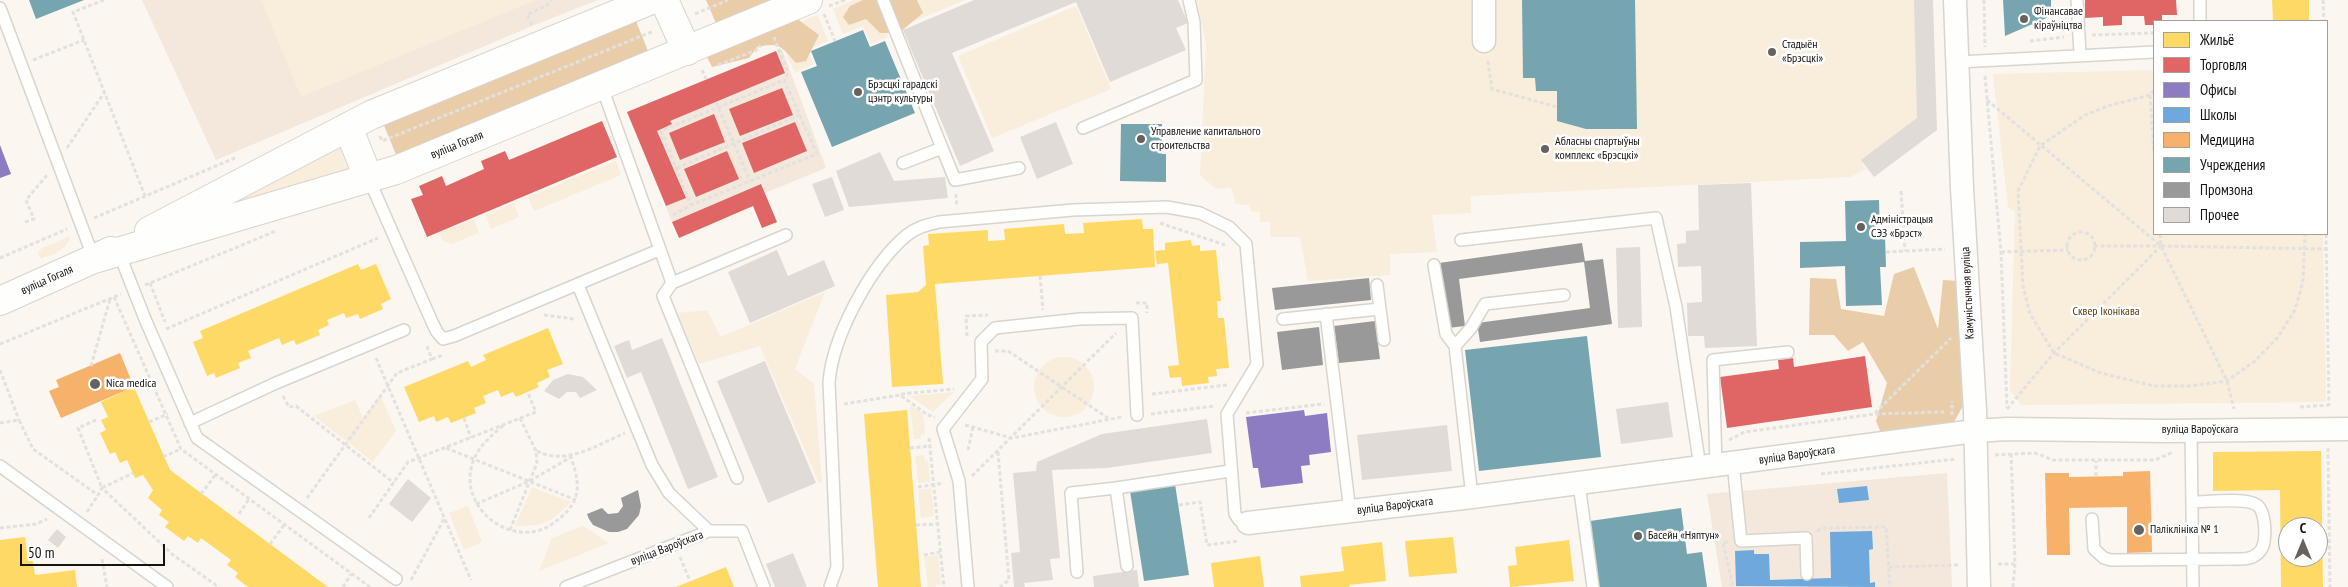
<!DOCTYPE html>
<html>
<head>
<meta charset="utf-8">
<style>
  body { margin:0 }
  #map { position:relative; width:2348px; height:587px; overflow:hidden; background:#fbf6f0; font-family:"PT Sans Narrow",sans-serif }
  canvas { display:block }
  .legend { position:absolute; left:2153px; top:20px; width:175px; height:215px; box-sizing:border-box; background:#fff; border:1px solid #a2a19f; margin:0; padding:6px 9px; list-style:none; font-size:15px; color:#17130f }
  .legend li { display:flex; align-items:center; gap:10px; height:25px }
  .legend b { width:25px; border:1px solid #a2a19f }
  .north { position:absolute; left:2278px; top:517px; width:50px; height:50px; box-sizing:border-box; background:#fff; border:1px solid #a2a19f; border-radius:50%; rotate:0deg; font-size:14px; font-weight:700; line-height:20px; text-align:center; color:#17130f }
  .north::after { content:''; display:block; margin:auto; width:18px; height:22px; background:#67625e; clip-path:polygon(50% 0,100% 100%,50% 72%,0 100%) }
  .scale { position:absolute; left:20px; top:544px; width:145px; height:22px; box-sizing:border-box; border:2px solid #17130f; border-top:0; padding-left:6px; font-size:15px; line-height:18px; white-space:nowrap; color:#17130f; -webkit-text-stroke:4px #fff; paint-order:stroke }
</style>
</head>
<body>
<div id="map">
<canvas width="2348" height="587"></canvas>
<ul class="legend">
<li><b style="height:14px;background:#ffd966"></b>Жильё</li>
<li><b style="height:14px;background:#e06666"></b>Торговля</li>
<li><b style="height:14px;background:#8e7cc3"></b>Офисы</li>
<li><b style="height:14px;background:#6fa8dc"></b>Школы</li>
<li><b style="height:14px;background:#f6b26b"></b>Медицина</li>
<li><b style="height:14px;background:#76a5af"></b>Учреждения</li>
<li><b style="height:14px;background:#999"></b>Промзона</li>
<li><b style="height:14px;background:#e0dbd6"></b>Прочее</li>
</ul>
<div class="north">С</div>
<div class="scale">50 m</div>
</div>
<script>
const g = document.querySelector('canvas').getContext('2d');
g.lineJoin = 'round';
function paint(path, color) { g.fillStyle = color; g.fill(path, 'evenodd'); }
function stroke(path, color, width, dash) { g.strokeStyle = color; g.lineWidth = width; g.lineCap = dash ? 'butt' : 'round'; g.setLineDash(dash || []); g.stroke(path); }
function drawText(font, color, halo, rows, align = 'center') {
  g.font = font + ' "PT Sans Narrow",sans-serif'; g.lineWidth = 5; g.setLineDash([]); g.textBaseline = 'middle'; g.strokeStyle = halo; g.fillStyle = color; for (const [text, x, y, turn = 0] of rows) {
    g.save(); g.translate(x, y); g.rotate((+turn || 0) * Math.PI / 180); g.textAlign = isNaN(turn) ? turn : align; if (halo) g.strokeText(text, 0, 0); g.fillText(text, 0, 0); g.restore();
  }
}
paint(new Path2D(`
  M142 0H598L532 26 216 160Z
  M782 49 826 168 765 193 761 184 672 222 627 112Z
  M1947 473 1952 587H1722L1707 494Z`), '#f3e8db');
paint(new Path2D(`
  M261 0H536L301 97Z
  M854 0H874L888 37 871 44 863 26 843 34 833 9Z
  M891 0H965L902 26Z
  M1197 0H1924L1927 125 1862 164 1866 169 1850 177 1471 196V213L1432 215 1437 252 1390 254V275L1308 281 1300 237H1270V222H1260V212L1250 211V205L1236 204 1231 187 1216 189 1200 175 1206 44Z
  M1076 6 1111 89 992 138 958 56Z
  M818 15 828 41 807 50 814 64 795 73 776 32Z
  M2154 70V234H2323L2326 402 2021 405 2010 390 2015 211 2008 207 1993 74Z
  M334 145 344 148 350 165 343 174 189 223Z
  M616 161 621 175 534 211 528 197Z
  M514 203 519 217 491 229 486 215Z
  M474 219 479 233 451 244 443 241 439 233Z
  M70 236C68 250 53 254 41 259L38 253 42 248Z
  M825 292 795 369 814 384 822 483H819L760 346 699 364 678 313 707 310 721 337Z
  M1034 387a30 30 0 1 1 60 0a30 30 0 1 1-60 0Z
  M954 392 933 412 910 396Z
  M380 395 396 431 373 462 314 416 355 400 363 418Z
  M910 405 923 413 925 434 920 435 921 439H914Z
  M924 455 925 461 928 460 930 482 918 483 915 456Z
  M532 487 571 502C551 523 543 526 515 526Z
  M931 488 934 516 921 518 918 490Z
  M468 506 482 542 464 550 449 513Z
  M583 526 609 543 539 571 552 538Z
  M938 555 941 584 936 585V587H928L924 557Z`), '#f9eddc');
paint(new Path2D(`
  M706 0H785L718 28Z
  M863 0H917L923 13 899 33H880L866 19 849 25 843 17 850 6Z
  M792 15 819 35 806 61 796 63C781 46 780 42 757 47L749 58 712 67 707 57 717 48Z
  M636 21 650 56 397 157 383 123Z
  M1914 267 1938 329 1943 280 1959 281 1969 395 1954 422 1933 429 1883 438 1876 421 1887 383 1863 342 1848 351 1834 335H1809L1810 278 1836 279 1841 309 1884 316 1894 274Z`), '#e9cda8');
paint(new Path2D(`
  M2272 0H2309V20L2273 21Z
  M1142 219 1143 229H1153L1155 267 935 284 943 384 892 387 886 295 918 292 926 285 923 246 929 245 928 234 988 230V241L1005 240 1004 229 1064 224 1065 234 1084 233 1083 223Z
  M1191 240 1192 246 1200 245V251L1216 250 1221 301H1217L1218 318H1224L1229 368 1216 369 1217 376 1208 377 1209 383 1182 386 1181 377 1170 378 1168 366 1179 365 1168 263 1157 264 1155 251 1165 250V243Z
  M358 264 361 270 376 264 391 299 381 304 383 309 360 319 358 314 346 318 344 313 327 320 329 325 318 330 320 335 296 345 294 340 282 345 279 338 248 351 251 358 238 363 240 368 216 378 214 373 207 376 193 342 203 338 200 331Z
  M548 328 563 364 547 370 550 377 537 383 539 387 516 397 513 392 501 397 498 390 483 396 486 403 474 408 476 413 451 423 448 417 436 422 434 416 419 422 404 387 468 361 471 367 486 360 483 355Z
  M134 387 170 470 328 587H248L235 577 238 573 227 565 231 560 201 538 198 543 188 536 184 541 165 527 169 522 159 515 162 510 148 498 153 490 143 475 135 478 127 460 120 463 115 452 110 454 100 433 106 430 101 420 108 417 101 402Z
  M907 410 921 587H878L864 414Z
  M2321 451 2323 587H2281L2280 490 2213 491V452ZM2288 527H2318V557H2288Z
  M25 537 28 561H33L35 575 75 570 77 587H0V540Z
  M1453 537 1457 573 1409 577 1405 541Z
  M1569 540 1574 581 1510 587 1508 566 1517 565 1515 547Z
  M1382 542 1386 581 1349 585 1350 587H1301L1300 576 1344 571 1341 547Z
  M1260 556 1264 587H1214L1211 563Z
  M726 567 734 587H676Z`), '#ffd966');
paint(new Path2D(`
  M2085 0H2176L2177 15H2162V21H2154V25H2145L2144 16H2122V25L2103 26V17L2085 18Z
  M776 51 785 73 670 121 672 124 657 131 686 198 666 206 627 112Z
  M782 88 793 115 740 136 729 109Z
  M714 114 725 142 680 160 669 133Z
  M602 121 617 157 427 237 411 199 423 195 419 186 442 176 446 186 484 169 481 161 505 151 509 160Z
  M795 122 807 151 754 173 742 143Z
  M727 151 739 179 696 197 684 169Z
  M761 184 777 222 762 228 753 206 679 238 672 222Z
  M1865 356 1872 407 1727 428 1720 377 1779 369 1778 360 1793 358 1794 367Z`), '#e06666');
paint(new Path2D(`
  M0 145 11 174 0 178Z
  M1304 410 1305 416 1327 413 1331 452 1309 455 1310 465 1301 466 1303 483 1261 488 1258 468H1253L1246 417Z`), '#8e7cc3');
paint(new Path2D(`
  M1867 486 1869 500 1839 503 1837 489Z
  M1872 531 1873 549 1869 550 1870 583 1875 582V587L1736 586 1735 551 1754 550V554H1769L1770 580 1831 578 1830 532Z`), '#6fa8dc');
paint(new Path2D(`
  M120 353 134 387 61 418 49 391 59 387 56 380Z
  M2150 471 2152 552 2127 553V507L2069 508 2070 555H2047L2045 473H2069V477L2123 476V472Z`), '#f6b26b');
paint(new Path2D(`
  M29 0H84L36 19Z
  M1522 0H1635L1637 129H1586L1557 121V91H1536L1535 78H1523Z
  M2003 0H2051V16L2005 36Z
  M863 30 870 47 885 41 915 113 832 147 801 72 817 66 811 51Z
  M1121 124H1162V154H1166V182L1120 181Z
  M1879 200 1880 237 1885 236 1886 267H1880L1882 305 1846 306 1845 266 1800 268V242L1846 241 1845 201Z
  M1587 336 1601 457 1479 471 1465 350Z
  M1175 484 1189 575 1144 581 1130 491Z
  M1681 508 1687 554 1702 552 1707 587H1599L1590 521Z`), '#76a5af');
paint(new Path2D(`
  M1582 243 1585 261 1603 259 1612 324 1480 342 1477 323 1590 308 1584 262 1459 279 1465 326 1448 328 1439 263Z
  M1369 278 1371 300 1275 310 1272 288Z
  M1375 321 1380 359 1339 363 1334 326Z
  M1319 327 1323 365 1282 370 1277 332Z
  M638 490 641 506 639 515 627 529 618 532H609L593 525 589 519 587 514 602 508 608 514 618 513 623 506 621 498Z`), '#999');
paint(new Path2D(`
  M974 0H1178L1188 23 1176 28 1186 50 1110 82 1076 2 952 53 994 151 960 166 903 30Z
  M1914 0H1933L1937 130 1874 177 1861 160 1917 118Z
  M1056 122 1073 164 1037 179 1020 137Z
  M880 152 894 181 945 177 948 198 849 207 836 171Z
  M832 177 844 210 825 217 812 184Z
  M1751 183 1757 346 1705 348 1704 336H1688L1687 303 1702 302 1701 266 1678 267 1677 244 1686 243V231L1699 230 1698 185Z
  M1640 247 1642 327 1618 328 1616 248Z
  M777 250 788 276 824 260 835 286 750 323 728 272Z
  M662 338 718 477 688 489 641 372 627 378 614 346 629 340 632 350Z
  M765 361 816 483 768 503 717 381Z
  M568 374 583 377 597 390 580 398 576 392H567L559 399 544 391 553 380Z
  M1668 402 1673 437 1621 444 1616 409Z
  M1207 419 1212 453 1107 468 1052 470 1060 558 1050 559 1053 580 1024 583 1025 587H1014L1011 553 1020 552 1013 473 1036 471 1037 462 1102 434Z
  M1447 425 1452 471 1362 480 1357 435Z
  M408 479 431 498 412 522 389 504Z
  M57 529 66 537 58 548 48 540Z
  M793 553 807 587H775L766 564Z
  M1137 570 1139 587H1094L1093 576Z`), '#e0dbd6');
const lane = new Path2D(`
  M883 0 942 148 903 163
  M2077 0 2080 54
  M2200 0V21
  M0 8 94 259
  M1958 62 2154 52
  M602 87 672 283 663 296 737 478
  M1083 128 1196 80 1194 22 1189 0
  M942 148 955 180 1019 168
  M368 177 432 322 437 332 443 339 454 336 659 250
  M1461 240 1656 218 1676 307 1700 467
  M119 253 145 319 197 438 396 579
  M1434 265 1446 334 1455 346 1472 497
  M672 283 786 235
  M578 285 652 465 669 493 709 531
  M1377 285 1384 340
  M1326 314 1350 512
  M1283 319 1380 309
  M1455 346 1471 328 1485 304 1564 295
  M190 423 276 383 404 330
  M2191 430 2193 587
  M1733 463 1741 541 1806 538 1807 574
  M0 466 167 587
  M1716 466 1713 360 1788 352
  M1579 484 1593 587
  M1116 488 1127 566
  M2092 519 2094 549 2104 558 2111 560 2241 559C2248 559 2256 557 2261 550 2267 541 2266 512 2257 505 2245 497 2207 502 2192 502
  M1077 572 1071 493 1116 488 1230 471
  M566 587 709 531H742L764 587
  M830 587 837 567 829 382C833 335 871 265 907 235 917 227 927 225 939 222L1073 210 1167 207 1200 213 1229 227 1246 244 1257 364 1227 414 1235 514 1239 520 1248 523
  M968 587 959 481 943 429 982 379 981 342 995 328 1080 319 1132 318 1137 415`);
const street = new Path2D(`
  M1484 0V41
  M1955 0 1962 188 1975 411 1979 587
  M1248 523 1472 497 1975 431 2007 429 2166 431 2348 429`);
const secondary = new Path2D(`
  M664 0 687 51
  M348 127 368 177
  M149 231 371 115 651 0
  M94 259 396 170 808 0
  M0 301 111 251`);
stroke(lane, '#d8d4ce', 14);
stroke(street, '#d8d4ce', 25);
stroke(secondary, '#d8d4ce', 30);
stroke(new Path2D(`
  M104 0 73 12 145 196
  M1984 0 1985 47
  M2323 0 2324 21
  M829 6 845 0
  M695 14 728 0
  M824 14 835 41
  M532 25 527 15 547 5 552 0
  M2092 35 2154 33
  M774 37 788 73 784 80
  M2030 41 2064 37
  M33 60 84 40
  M1488 61 1492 89 1557 107
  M718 65 759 49 760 45
  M702 70 706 79
  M1985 76 2001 252 2007 408
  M2154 90 2150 95 2108 106 2085 115 2040 146 2018 191 2023 286 2030 314 2054 353 2101 373 2154 386H2189L2227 381 2255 361 2278 337 2295 310 2303 281 2305 234
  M2150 95 2154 154
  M1987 100 2161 246 2326 249
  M716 102 750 181
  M380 136 382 141 654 31
  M67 148 104 93
  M677 168 800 115
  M1901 191 1905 251
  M956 194 957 207
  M673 215 691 205 817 154 784 80 661 131 691 205
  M94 218 237 157
  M25 222 34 219 26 200 47 175
  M1160 223 1225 245
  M2067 246a14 14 0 1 1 28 0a14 14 0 1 1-28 0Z
  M2160 234 2161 246 2227 381 2234 409
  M2326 234 2329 406
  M2094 246H2161
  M1886 252 1945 249
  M2001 252 2068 250
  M0 258 67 229
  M1040 276 1043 310
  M150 283 165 322
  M145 285 276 231
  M114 297 181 449 370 587
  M1136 303H1147V313
  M544 315 574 319
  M166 329 378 238
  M967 336 966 316 988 315
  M0 344 121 294
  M995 351H1008L1108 418
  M376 358 471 580
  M432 359 443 355
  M91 366 110 299
  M0 370 19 420
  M901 394 954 389
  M1152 394 1227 385
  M283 396 289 407 296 406 394 483
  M844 404 900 395 928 415 935 417
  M2300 407 2329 405
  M2007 409 2054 353 2161 246
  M1246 413 1324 404
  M1875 413 1951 338
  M1151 414 1214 406
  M1952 415V401
  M464 418 471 438
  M96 420 78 428 102 488 133 473
  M149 422 168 414
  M0 423 19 420 33 449 98 495 102 488 173 555 219 587
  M965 425 1012 438 1122 417
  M929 438 944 587
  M1729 440 1745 432 1875 414 1944 412
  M446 448 576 500
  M910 448 929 446
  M2328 448 2330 587
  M968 450 973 427
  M537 451C566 466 597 445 625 433
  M998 452 1009 580 1000 587
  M1995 455 2035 453 2053 460H2155L2173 452
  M163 457 181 449
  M1821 474 1956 459
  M972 476 1116 333
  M2096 476V461
  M918 487 944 483
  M201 494 216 474
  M307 498 397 373 432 359 426 344
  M476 504 530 481 571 457C579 482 583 499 560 518 554 523 546 529 537 531 497 540 457 499 474 459 480 445 492 435 504 425
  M1179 505 1200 502 1207 545 1239 541
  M87 512 98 495
  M239 514 249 499
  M369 518 408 462 536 412 528 393
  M916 525 938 524
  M0 528 36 524 47 519
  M510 530 537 463 536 451 520 418
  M1817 531 1822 528 1886 527 1890 587
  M1728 542H1723L1733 587
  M270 544 284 525
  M924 555 940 552
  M680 557 690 581
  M102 559 107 587
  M1998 564H2015L2011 452
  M1889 567 1958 565
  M411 580 444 519
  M343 587 351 574
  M2013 587 2015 564`), '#e2e1df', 3, [4, 2.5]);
stroke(lane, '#fefefd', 11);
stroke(street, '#fefefd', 22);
stroke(secondary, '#fefefd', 28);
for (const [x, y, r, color] of [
  [2024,19,5,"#67625e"],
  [1772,52,5,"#67625e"],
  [858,92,5,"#67625e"],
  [1141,139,5,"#67625e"],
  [1545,149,5,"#67625e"],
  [1861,227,5,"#67625e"],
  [95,384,6,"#67625e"],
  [2139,530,6,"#67625e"],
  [1638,536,5,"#67625e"]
]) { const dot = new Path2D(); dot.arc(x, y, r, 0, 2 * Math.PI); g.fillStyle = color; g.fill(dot); stroke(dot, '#fff', 2); }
drawText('12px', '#17130f', '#fff', [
  ["Фінансавае",2034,12],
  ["кіраўніцтва",2034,26],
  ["Стадыён",1782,45],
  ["«Брэсцкі»",1782,59],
  ["Брэсцкі гарадскі",868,85],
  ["цэнтр культуры",868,99],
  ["Управление капитального",1151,132],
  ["строительства",1151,146],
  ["Абласны спартыўны",1555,142],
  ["комплекс «Брэсцкі»",1555,156],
  ["Адміністрацыя",1871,220],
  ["СЭЗ «Брэст»",1871,234],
  ["Nica medica",106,384],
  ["Паліклініка № 1",2150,530],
  ["Басейн «Няптун»",1648,536]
], 'left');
drawText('12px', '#17130f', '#fff', [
  ["вуліца Гогаля",457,145,-22],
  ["вуліца Гогаля",47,280,-24],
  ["Камуністычная вуліца",1968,293,-93],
  ["вуліца Вароўскага",2200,430],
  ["вуліца Вароўскага",1797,455,-8],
  ["вуліца Вароўскага",1395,506,-7],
  ["вуліца Вароўскага",667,548,-21]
]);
drawText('12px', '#5c3d0a', '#fff', [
  ["Сквер Іконікава",2106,312]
]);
</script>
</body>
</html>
